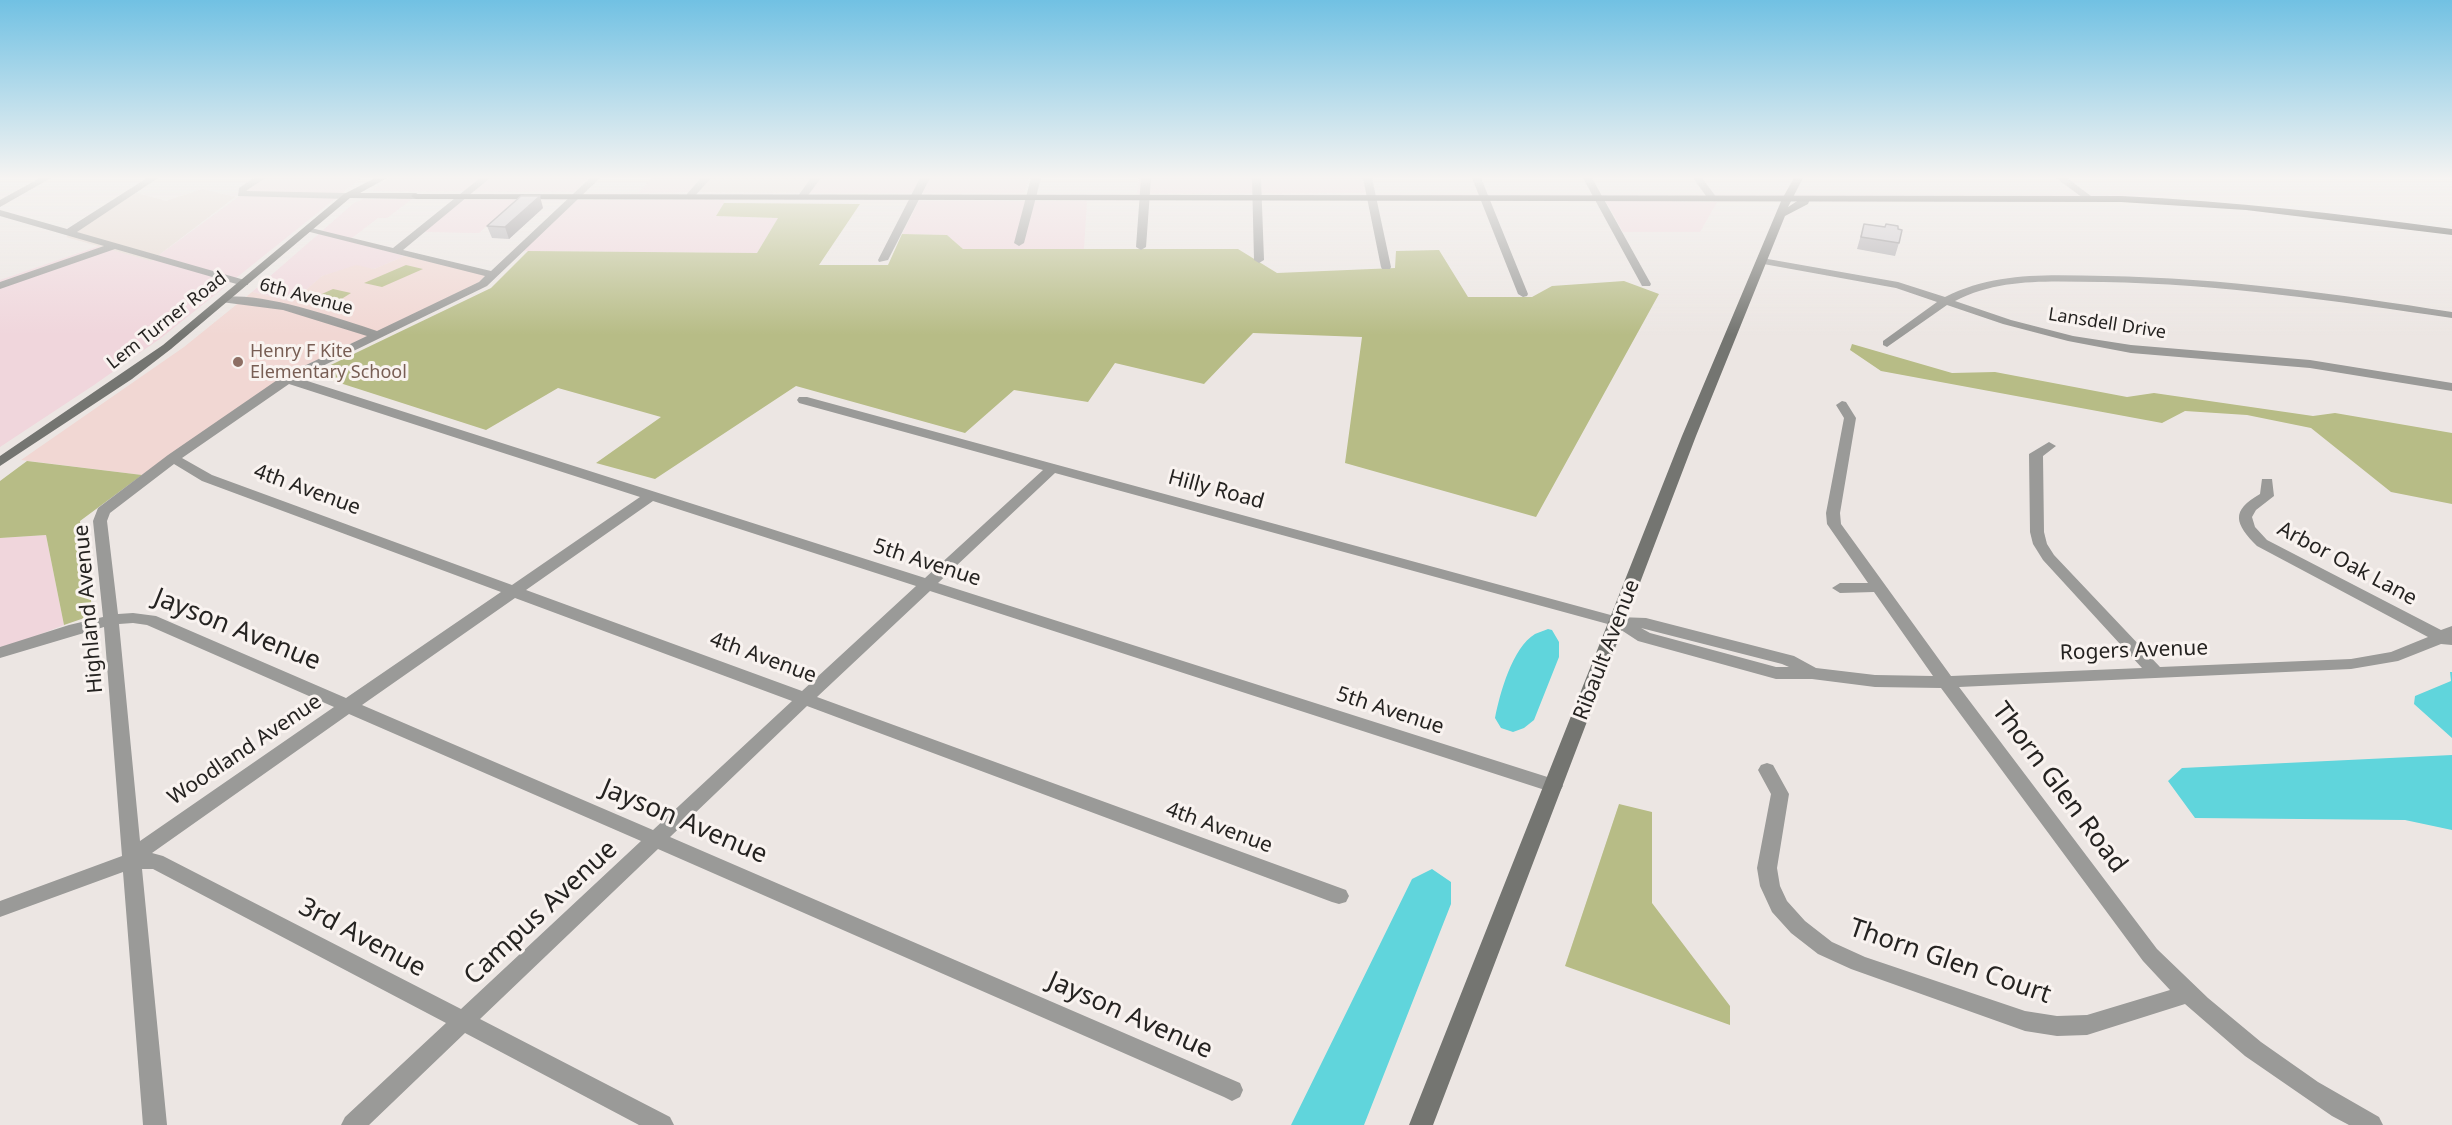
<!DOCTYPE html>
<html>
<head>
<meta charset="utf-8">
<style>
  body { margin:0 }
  canvas { display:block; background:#ece6e3 }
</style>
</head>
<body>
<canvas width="2452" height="1125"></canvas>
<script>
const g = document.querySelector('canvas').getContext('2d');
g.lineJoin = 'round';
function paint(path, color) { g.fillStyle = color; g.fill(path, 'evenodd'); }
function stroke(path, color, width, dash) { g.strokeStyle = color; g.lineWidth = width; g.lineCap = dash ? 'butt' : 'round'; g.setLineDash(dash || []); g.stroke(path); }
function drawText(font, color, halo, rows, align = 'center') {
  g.font = font + ' "Noto Sans",sans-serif'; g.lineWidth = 6; g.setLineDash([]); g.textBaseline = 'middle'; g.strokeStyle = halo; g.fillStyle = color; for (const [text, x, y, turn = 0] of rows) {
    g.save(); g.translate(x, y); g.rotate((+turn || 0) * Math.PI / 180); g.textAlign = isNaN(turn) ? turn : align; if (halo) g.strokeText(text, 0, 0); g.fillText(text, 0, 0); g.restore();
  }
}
paint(new Path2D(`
  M264 178H361L161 338 94 385 0 447V280L99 246 151 261Z
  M388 178H588L574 192 372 191Z
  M652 178H702L689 192 638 193Z
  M812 178H1029L1024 193H802Z
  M1139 178H1362L1365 193 1137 194Z
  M364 199H412L387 218H378L348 241 405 256 374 269 356 266 322 276 292 302 252 292 354 203Z
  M462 200H516L479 233 423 232Z
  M569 200H724V203L716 216 778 218 757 253 513 251Z
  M1605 200 1717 202 1700 232H1623Z
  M919 201H1087L1084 249H963L947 235 902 234Z
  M46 535 64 625 0 650V538Z`), '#f0d6dc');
paint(new Path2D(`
  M702 178H812L802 193 689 192Z
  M202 189 235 197 151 261 66 237 134 192 166 201Z`), '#e6d9d2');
paint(new Path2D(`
  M405 256 486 275 478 283 282 377 142 475 21 460 184 347 252 292 292 302 322 276 356 265 374 269Z`), '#f1d7d3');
paint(new Path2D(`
  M724 203 860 204 819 265H888L902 234 947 235 963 249H1238L1277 273 1395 268 1396 251 1439 250 1468 297H1532L1552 286 1624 281 1659 294 1536 517 1345 463 1362 337 1253 333 1204 384 1115 363 1088 402 1014 390 965 433 796 386 655 479 596 463 661 417 558 388 486 430 312 374 491 288 528 251 757 253 778 218 716 216Z
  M406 265 423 269 382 287 364 283Z
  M333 289 351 293 335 303 313 298Z
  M1852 344 1952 373 1995 372 2127 397 2154 393 2313 416 2335 413 2452 433V504L2391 492 2311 428 2247 415 2185 411 2162 423 1881 371 1850 350Z
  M27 461 142 475 80 521 93 615 64 625 46 535 0 538V481Z
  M1619 804 1652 812V903L1730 1006V1025L1565 966Z`), '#b7bc86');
paint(new Path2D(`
  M1548 629 1552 630 1559 642V657L1534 720 1524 728 1513 732 1501 728 1495 718C1500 693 1512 648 1535 634 1539 632 1544 631 1548 629Z
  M2450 672H2452V738L2414 704 2415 696 2451 681Z
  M2452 755V830L2405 820 2195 818 2168 781 2182 768Z
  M1432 869 1451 882V904L1364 1125H1291L1412 879Z`), '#60d5dc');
paint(new Path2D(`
  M40 178H51L0 207V200Z
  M147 178H158L77 232 248 281V285H240L115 249 0 289V282L104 246 0 216V210L67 229Z
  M254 178H265L246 191 347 193 352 196 347 199 238 196 239 188Z
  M480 178H490L403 250 491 271 590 178H600L487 286 298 378 925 578 1043 470 799 403 797 400 799 397H807L1618 617 1646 618 1794 656 1816 668 1875 675 1933 676 1874 592 1840 593 1832 588 1840 583H1868L1827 524 1826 513 1844 418 1836 405 1842 401 1846 402 1856 418 1840 513 1841 524 1951 676 2142 668 2043 560 2033 544 2030 532 2029 454 2049 442 2056 446 2043 456 2044 532 2047 544 2054 555 2160 667 2351 659 2391 652 2428 637 2257 546C2235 524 2230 511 2260 494L2262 479H2272L2274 496 2256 510 2252 517 2255 527 2267 540 2441 630 2452 626V645L2441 644 2398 661 2351 669 1959 687 2157 949 2208 998 2261 1042 2318 1082 2379 1117 2383 1125H2349L2332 1116 2245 1056 2185 1004 2087 1035 2057 1036 2025 1031 1851 969 1818 954 1791 933 1772 912 1760 886 1757 868 1771 794 1758 770 1761 765 1767 763 1773 765 1789 794 1777 868 1780 886 1787 901 1805 921 1832 942 1865 957 2025 1011 2057 1016 2087 1015 2170 990 2143 961 1941 688 1875 687 1812 679H1776L1638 641 1615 626 1055 473 938 583 1560 781 1563 786 1560 791 1554 793 1548 791 930 591 817 697 1346 890 1349 896 1346 902 1339 904 1332 902 807 706 670 837 1240 1083 1243 1090 1240 1097 1232 1101 1224 1097 658 849 480 1019 670 1117 674 1125H639L465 1033 369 1125H341L345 1117 446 1023 153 869H142L167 1125H143L123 872 0 917V901L122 856 104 627 0 658V647L69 625 103 617 93 521 98 508 168 455 283 376 367 336 283 310 221 302V298C259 290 339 319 377 331L479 282 485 276 302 230 307 227 393 248ZM289 384 640 497 512 585 212 475 182 458ZM174 464 202 481 501 592 346 698 156 616 133 613 118 614 107 521 110 513ZM653 501 916 586 802 691 526 590ZM515 598 792 701 653 830 362 705ZM133 623 147 625 334 707 140 841 119 624ZM1641 628 1782 664 1789 667H1776L1650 633ZM349 714 641 841 461 1009 163 856 152 853Z
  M701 178H711L693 198H687V194Z
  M811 178H821L806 198H800L798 196Z
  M920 178H930L888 260 879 262 878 260Z
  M1031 178H1041L1024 243 1019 246 1014 243Z
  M1141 178H1151L1146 247 1141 250 1136 247Z
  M1252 178H1261L1264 260 1259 263 1254 260Z
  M1363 178H1372L1391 267 1390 269H1382L1381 267Z
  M1472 178H1481L1528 294 1527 296 1523 297 1518 294Z
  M1583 178H1592L1651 284 1650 286H1642L1641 284Z
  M1693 178H1702L1717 198 1715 200H1709Z
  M2056 178H2067L2095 199 2087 201Z
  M1762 258 1898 282 1945 297C1996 271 2051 275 2106 276 2223 278 2337 294 2452 312V318C2336 301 2220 284 2103 282 2052 282 2002 277 1955 301L2011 320 2073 336 2131 345 2310 360 2452 383V391L2310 368 2131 353 2068 341 2003 324 1947 305 1887 347 1883 345V341L1937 302 1896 288 1758 263V259Z`), '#9a9a98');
paint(new Path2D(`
  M375 178H387L360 193H416L421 196 416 199 350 198 171 349 132 379 0 466V456L163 345 344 194Z
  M1794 178H1803L1788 207 1805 196 1810 199 1808 204 1785 216 1696 436 1433 1125H1409L1682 436 1782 199Z`), '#747571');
paint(new Path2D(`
  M413 194 2121 196C2232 201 2342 214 2452 229V235L2246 210 2121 202 416 199 411 196Z`), '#5a5b57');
paint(new Path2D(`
  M543 208 509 239 492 238 487 226Z
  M1864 224 1898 229 1899 243 1895 256 1857 249Z`), '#b0adb1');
paint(new Path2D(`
  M540 196 543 208 509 239 505 227Z`), '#908d90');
const building = new Path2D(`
  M521 196H540L505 227 487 226Z
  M1864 224 1885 227 1886 224 1898 226V229L1902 230 1899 243 1861 237Z`);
paint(building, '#cdc9ce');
stroke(building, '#908d90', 1.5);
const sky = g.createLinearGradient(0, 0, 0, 335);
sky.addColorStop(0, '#71c1e3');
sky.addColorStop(0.53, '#f6f4f2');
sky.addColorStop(1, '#f6f4f200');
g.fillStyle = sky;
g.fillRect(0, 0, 2452, 335);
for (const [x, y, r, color] of [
  [238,362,6,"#8d6e63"]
]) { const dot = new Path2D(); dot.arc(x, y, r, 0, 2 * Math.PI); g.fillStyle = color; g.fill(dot); stroke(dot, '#f9f3f0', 2); }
drawText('18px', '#252321', '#f9f3f0', [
  ["6th Avenue",306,297,15],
  ["Lem Turner Road",167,321,-38],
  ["Lansdell Drive",2107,324,9]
]);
drawText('18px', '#785e54', '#f9f3f0', [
  ["Henry F Kite",250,352],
  ["Elementary School",250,373]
], 'left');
drawText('21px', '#252321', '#f9f3f0', [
  ["4th Avenue",307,490,20],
  ["Hilly Road",1216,490,15],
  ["5th Avenue",927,563,18],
  ["Arbor Oak Lane",2347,564,28],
  ["Highland Avenue",89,609,-95],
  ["Ribault Avenue",1607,650,-69],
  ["Rogers Avenue",2134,651,-2],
  ["4th Avenue",763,658,20],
  ["5th Avenue",1390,711,18],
  ["Woodland Avenue",245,750,-34],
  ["4th Avenue",1219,828,20]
]);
drawText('26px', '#252321', '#f9f3f0', [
  ["Jayson Avenue",237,630,22],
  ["Thorn Glen Road",2059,788,53],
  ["Jayson Avenue",684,822,23],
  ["Campus Avenue",541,913,-43],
  ["3rd Avenue",362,938,28],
  ["Thorn Glen Court",1950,962,19],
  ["Jayson Avenue",1130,1016,24]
]);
</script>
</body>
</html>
